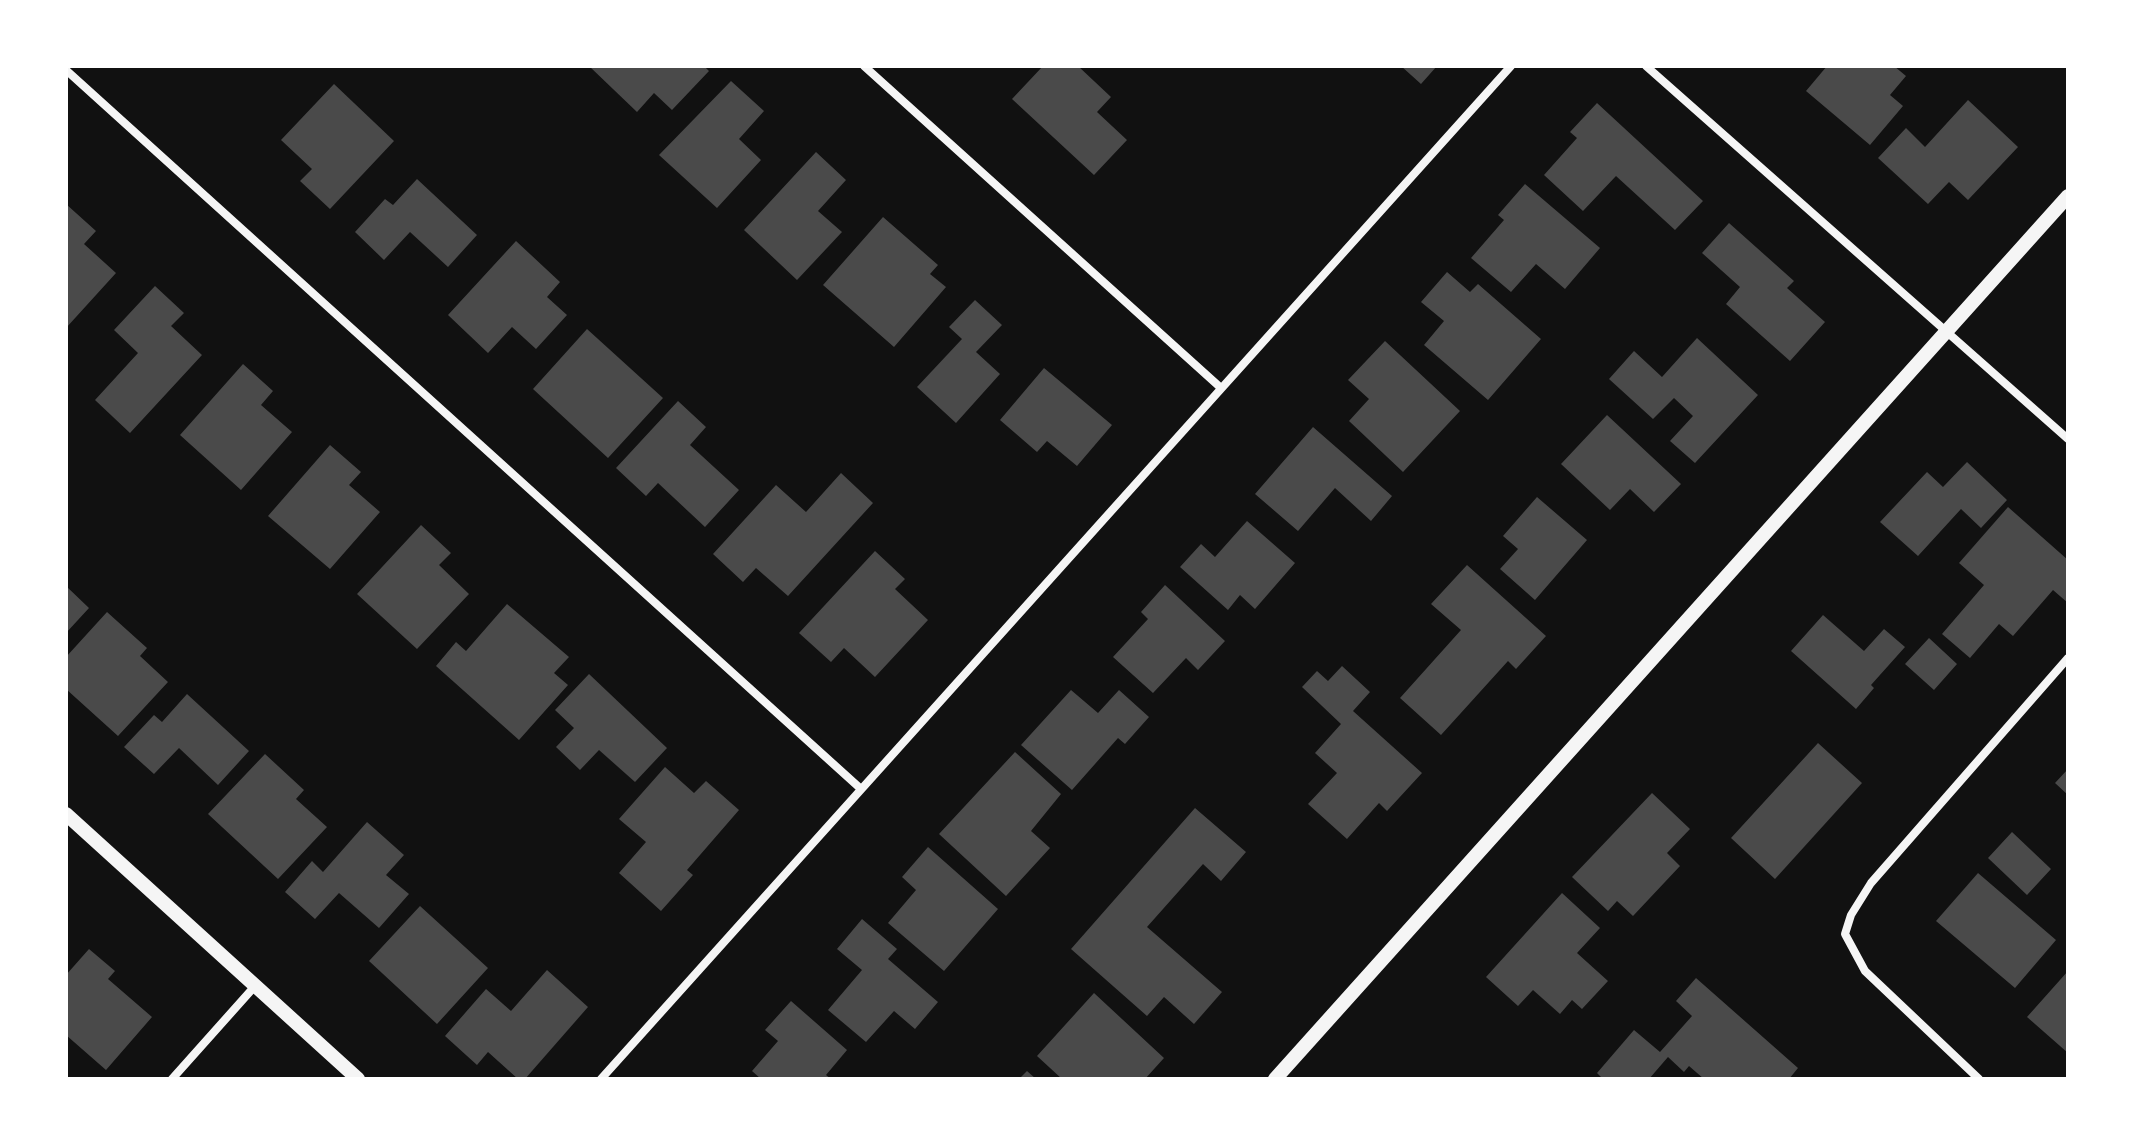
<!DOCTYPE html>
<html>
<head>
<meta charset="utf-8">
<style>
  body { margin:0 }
  #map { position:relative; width:2134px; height:1145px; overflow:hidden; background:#111; font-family:"Exo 2",sans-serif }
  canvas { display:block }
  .frame { position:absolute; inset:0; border:68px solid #fff; pointer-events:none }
</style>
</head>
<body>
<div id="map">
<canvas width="2134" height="1145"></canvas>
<div class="frame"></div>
</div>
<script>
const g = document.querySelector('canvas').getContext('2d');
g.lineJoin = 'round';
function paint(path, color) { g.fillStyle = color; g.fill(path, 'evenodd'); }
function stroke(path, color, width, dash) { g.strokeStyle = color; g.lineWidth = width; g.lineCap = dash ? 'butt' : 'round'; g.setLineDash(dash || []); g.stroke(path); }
paint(new Path2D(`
  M589 66H704L709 71 672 110 654 93 637 112Z
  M1043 66H1078L1111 97 1097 112 1127 140 1094 175 1012 99Z
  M1401 66H1437L1421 84Z
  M1827 66H1894L1906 76 1890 95 1903 106 1870 145 1806 91Z
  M731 81 764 111 739 139 761 160 717 208 659 155Z
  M334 84 394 141 330 209 300 181 312 169 281 140Z
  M1968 100 2018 147 1968 200 1949 182 1928 204 1878 158 1906 128 1925 147Z
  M1597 103 1703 201 1675 230 1616 176 1583 211 1544 175 1577 138 1570 132Z
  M816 152 846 180 818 211 842 232 797 280 744 230Z
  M417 179 477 235 448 267 410 232 384 260 355 232 385 199 393 205Z
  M1525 184 1600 248 1565 289 1536 264 1511 292 1471 258 1504 220 1498 215Z
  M66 204 96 231 84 244 116 273 66 328Z
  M883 217 938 265 930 274 946 287 894 347 823 285Z
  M1729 223 1794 281 1787 288 1825 322 1790 361 1726 304 1740 287 1702 253Z
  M516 241 560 282 547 297 567 315 536 349 512 327 488 353 448 315Z
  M1447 272 1470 292 1478 284 1541 339 1488 400 1424 345 1444 321 1421 302Z
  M155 286 184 313 171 326 202 355 130 433 95 400 138 353 114 330Z
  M975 300 1002 325 976 352 1000 374 956 423 917 387 962 339 949 327Z
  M587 329 663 398 608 458 533 389Z
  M1697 338 1758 395 1695 463 1670 441 1693 416 1674 398 1653 419 1609 379 1634 351 1662 377Z
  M1385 341 1460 411 1403 472 1349 421 1369 399 1348 380Z
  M243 364 273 391 261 405 292 432 241 490 180 435Z
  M1044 368 1112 425 1077 466 1047 441 1037 452 1000 420Z
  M678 401 706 427 690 445 739 490 705 527 658 483 646 496 616 468Z
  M1607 415 1681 484 1654 512 1630 489 1610 510 1561 464Z
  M1313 427 1392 496 1371 521 1335 488 1298 531 1255 494Z
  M330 445 361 472 349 485 380 512 330 569 268 516Z
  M1967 462 2007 500 1981 528 1961 509 1918 556 1880 522 1927 472 1943 487Z
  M841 473 873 503 788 596 756 568 743 582 713 554 776 485 806 512Z
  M1537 497 1587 540 1535 600 1500 569 1518 549 1503 536Z
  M2008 507 2068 560V603L2053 590 2013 636 1999 624 1970 658 1942 634 1984 585 1959 563Z
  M1247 521 1295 563 1255 609 1240 595 1228 610 1180 567 1201 544 1215 557Z
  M421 525 451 553 439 565 469 594 417 649 357 594Z
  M875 551 905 579 895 589 928 620 875 677 844 648 831 662 799 633Z
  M1467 565 1546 636 1516 669 1508 661 1441 735 1400 698 1461 630 1431 604Z
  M1165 585 1225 641 1198 670 1186 658 1153 693 1113 657 1148 619 1141 612Z
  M66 586 89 608 66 633Z
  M507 604 569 657 554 673 568 685 519 740 436 666 456 642 466 651Z
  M107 612 147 648 140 656 168 682 118 736 66 689V657Z
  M1823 615 1864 651 1884 629 1905 647 1871 685 1874 688 1856 709 1791 651Z
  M1929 638 1957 664 1934 690 1905 664Z
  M1342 666 1370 692 1353 711 1422 773 1387 811 1379 803 1347 839 1308 804 1337 773 1315 753 1341 724 1302 687 1317 671 1328 681Z
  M589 674 667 748 635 782 599 750 580 770 556 747 574 728 555 710Z
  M1071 690 1098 713 1119 690 1149 717 1125 744 1118 738 1072 790 1021 745Z
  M187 694 249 751 218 785 179 748 154 774 124 747 154 715 162 722Z
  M1818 743 1862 783 1775 879 1731 838Z
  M1015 752 1061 794 1031 831 1050 848 1006 896 939 834Z
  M265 754 304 790 296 799 327 827 278 879 208 814Z
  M665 767 694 793 706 781 739 810 687 870 693 875 661 911 619 873 646 842 619 819Z
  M2068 769V795L2055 783Z
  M1652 793 1690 829 1667 853 1680 866 1633 916 1617 901 1608 911 1572 877Z
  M1195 808 1246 852 1221 881 1203 864 1147 927 1222 992 1194 1024 1164 997 1147 1016 1071 949Z
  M367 822 404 855 386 875 409 894 379 928 339 893 315 919 285 892 312 861 323 872Z
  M2012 832 2051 869 2027 895 1988 858Z
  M928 847 998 909 944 971 888 923 916 890 902 877Z
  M1978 873 2056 940 2015 988 1936 921Z
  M1562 893 1600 928 1577 953 1608 981 1582 1009 1572 1000 1560 1014 1533 990 1518 1006 1486 977Z
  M420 906 488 968 437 1024 369 961Z
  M862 919 897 949 888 959 938 1002 915 1029 894 1011 866 1042 828 1010 862 970 837 949Z
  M89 949 115 971 108 979 152 1017 106 1070 66 1035V975Z
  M547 970 588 1007 525 1079H518L488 1052 477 1065 445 1036 486 989 511 1011Z
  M2068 971V1053L2027 1017Z
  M1696 978 1798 1068 1789 1079H1704L1689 1066 1684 1072 1668 1057 1649 1079H1603L1597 1073 1634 1030 1660 1052 1692 1016 1676 1001Z
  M1094 993 1164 1058 1145 1079H1062L1037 1056Z
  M791 1001 847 1050 826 1075 831 1079H761L752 1071 778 1041 765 1030Z
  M1027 1071 1036 1079H1019Z`), '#4a4a4a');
stroke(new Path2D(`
  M864 66 1221 388
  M1646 66 2068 439
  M66 70 861 789
  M172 1079 255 986
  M601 1079 1511 66
  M1979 1079 1865 971 1845 934 1851 915 1871 883 2068 658`), '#f5f5f5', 8);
stroke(new Path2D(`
  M66 814 358 1079
  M1275 1079 2068 196`), '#f5f5f5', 14);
</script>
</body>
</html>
